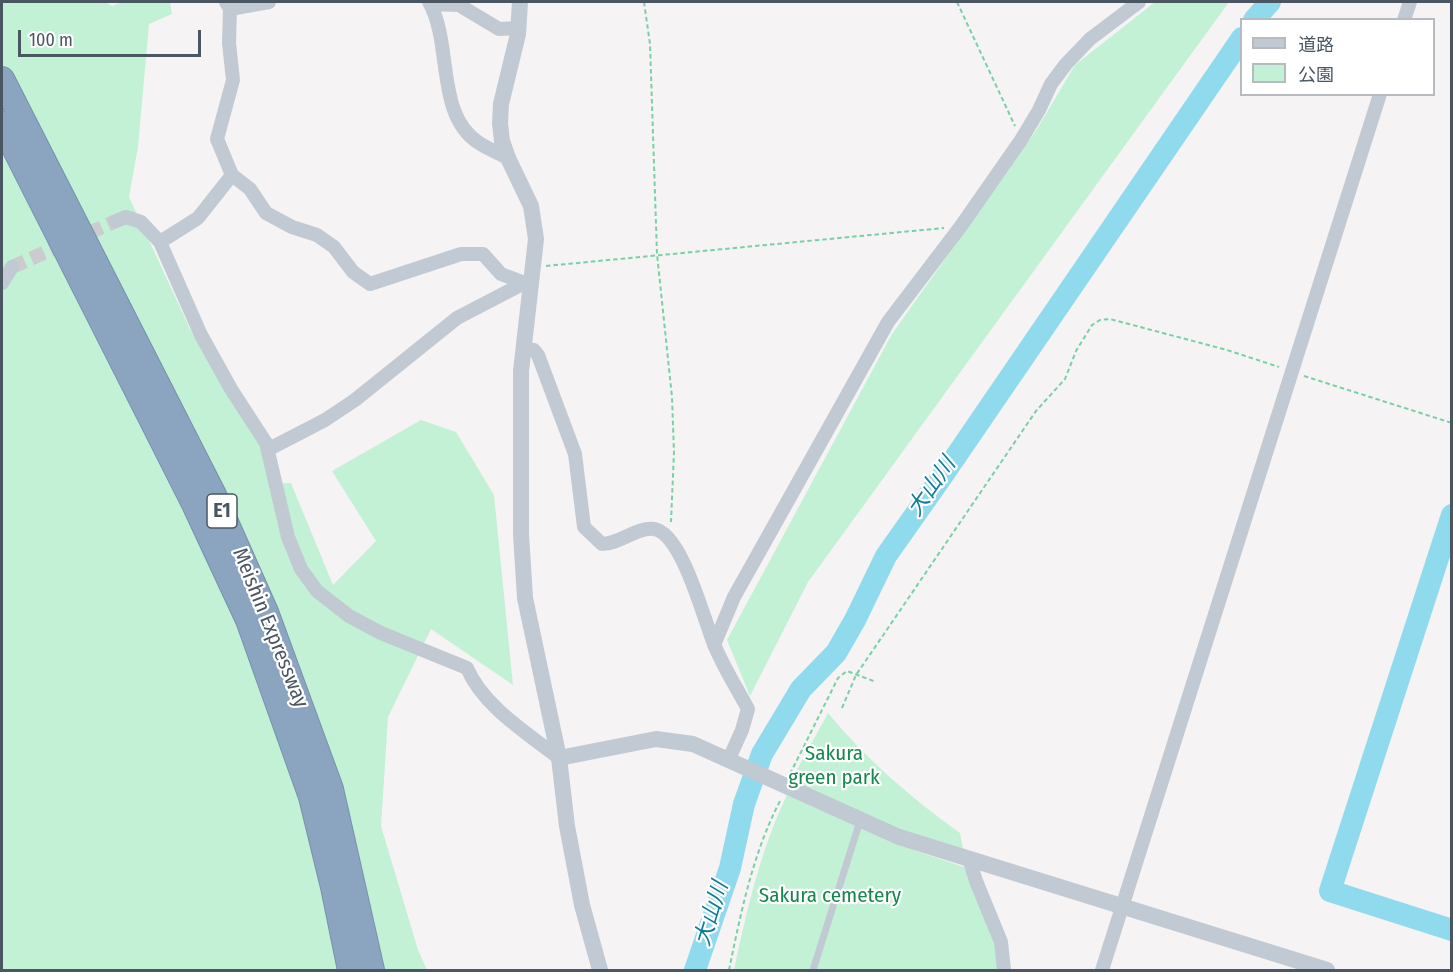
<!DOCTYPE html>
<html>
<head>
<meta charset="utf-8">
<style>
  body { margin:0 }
  #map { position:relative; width:1453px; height:972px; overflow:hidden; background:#f5f3f3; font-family:"Fira Sans Condensed","Noto Sans JP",sans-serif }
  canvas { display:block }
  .frame { position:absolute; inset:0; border:3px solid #4a5661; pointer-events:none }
  .legend { position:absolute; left:1240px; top:18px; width:195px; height:78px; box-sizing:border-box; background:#fff; border:2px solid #b7bbc0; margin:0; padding:8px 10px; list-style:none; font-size:18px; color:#4a5661 }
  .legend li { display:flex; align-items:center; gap:12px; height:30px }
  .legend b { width:30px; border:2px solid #b7bbc0 }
  .scale { position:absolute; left:18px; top:30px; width:183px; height:27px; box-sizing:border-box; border:3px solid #4a5661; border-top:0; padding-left:8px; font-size:18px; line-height:21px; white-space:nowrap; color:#4a5661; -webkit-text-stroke:4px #fff; paint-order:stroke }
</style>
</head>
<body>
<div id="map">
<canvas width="1453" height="972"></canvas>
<div class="frame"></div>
<ul class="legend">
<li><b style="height:8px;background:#c1cad2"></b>道路</li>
<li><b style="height:16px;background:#c3f1d5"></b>公園</li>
</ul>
<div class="scale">100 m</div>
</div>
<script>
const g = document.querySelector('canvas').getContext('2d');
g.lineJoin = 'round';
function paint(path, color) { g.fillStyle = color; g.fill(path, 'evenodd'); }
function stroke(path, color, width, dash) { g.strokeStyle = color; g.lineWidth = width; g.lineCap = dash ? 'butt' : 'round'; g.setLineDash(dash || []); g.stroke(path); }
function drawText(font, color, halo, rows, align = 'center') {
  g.font = font + ' "Fira Sans Condensed","Noto Sans JP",sans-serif'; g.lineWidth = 4.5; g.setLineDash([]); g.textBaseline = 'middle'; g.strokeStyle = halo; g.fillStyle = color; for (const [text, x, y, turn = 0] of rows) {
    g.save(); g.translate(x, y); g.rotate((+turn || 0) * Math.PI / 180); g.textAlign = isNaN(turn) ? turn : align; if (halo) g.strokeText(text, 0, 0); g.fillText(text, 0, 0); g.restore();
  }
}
paint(new Path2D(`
  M2 2H106L112 6 122 2H170L172 14 149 24 138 147 129 197 190 329 262 447 271 484 291 483 333 585 376 541 332 471 421 420 456 432 494 495 513 685 431 629 388 717 381 826 418 950 427 970H2Z
  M1155 2H1229L808 582 750 696 727 640 892 334 1037 129 1075 65Z
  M828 713C866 759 911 798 960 833L963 849 901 830 797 783 793 777Z
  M787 795 901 846 964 867 996 944 998 970H734C747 910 760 851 787 795Z`), '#c3f1d5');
stroke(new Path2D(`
  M1254 20 1270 2
  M1452 515 1330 891 1452 930
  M695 970 730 868 744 804 762 754 801 689 836 653 855 620 886 556 941 478 1242 38`), '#90daee', 22);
stroke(new Path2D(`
  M12 267 116 221`), '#caccce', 14, [14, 7]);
const motorway = new Path2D(`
  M2 79 214 495 266 612 331 789 372 970
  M2 124 194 504 248 620 311 797 333 887 350 970`);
stroke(motorway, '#7690ad', 26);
stroke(new Path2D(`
  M644 2 650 44 657 254 672 397 674 452 671 522
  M957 2 1015 126
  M546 266 944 228
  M1304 376 1452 423
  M842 708 856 675 1036 411 1065 379 1076 351 1092 325 1100 320 1110 319 1227 350 1279 367
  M790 774 838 678 847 671 876 682
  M729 970C741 912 753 852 781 799`), '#7ad0a6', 2, [4.5, 3]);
stroke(new Path2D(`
  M813 970 860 821`), '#c1cad2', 7);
stroke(new Path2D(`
  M226 2 230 9 229 43 233 80 217 139 232 175 250 189 266 213 292 227 317 235 334 247 353 272 370 284 461 254H483L501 274 525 283
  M429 2C453 44 435 115 479 143 488 149 499 153 508 158
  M430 4 459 5 499 29 519 28
  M230 9 269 2
  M1404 20 1410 2
  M116 221 126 217 141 222 160 242 201 335 231 389 266 443 288 537 301 569 317 591 349 616 381 633 467 668C483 706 527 733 559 758
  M160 242 198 218 232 175
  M2 283 12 267
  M524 349 534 350 538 355 575 454 584 527 602 544C620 544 636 527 654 529 682 533 704 620 714 644 723 667 737 688 748 709L742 730 729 759
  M269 449 325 420 355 400 457 318 530 280
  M714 645 734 597 888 322 961 226 1021 140 1039 110 1051 84 1066 64 1090 39 1139 2
  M969 859 976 881 1001 942 1004 970
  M1102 970 1380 94`), '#c1cad2', 14);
stroke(new Path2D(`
  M520 2 518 34 501 104 500 123 502 141 508 158 531 206 536 239 521 371V534L525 598 559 758 567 826 582 905 600 970
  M559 758 656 739 693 744 899 837 1327 970`), '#c1cad2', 16);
stroke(motorway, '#8ba5c1', 24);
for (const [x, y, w] of [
  [222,511,30]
]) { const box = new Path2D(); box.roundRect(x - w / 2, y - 17, w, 34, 4.5); g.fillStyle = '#fff'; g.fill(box); stroke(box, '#4a5661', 1.5); }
drawText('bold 20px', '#4a5661', null, [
  ["E1",222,511]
]);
drawText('21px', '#4a5661', '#fff', [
  ["Meishin Expressway",270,628,68]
]);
drawText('21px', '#17864f', '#fff', [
  ["Sakura",834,754],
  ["green park",834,778],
  ["Sakura cemetery",830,896]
]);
drawText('italic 22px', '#0c7c9b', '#fff', [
  ["大山川",932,487,-55],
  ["大山川",712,914,-73]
]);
</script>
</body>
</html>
